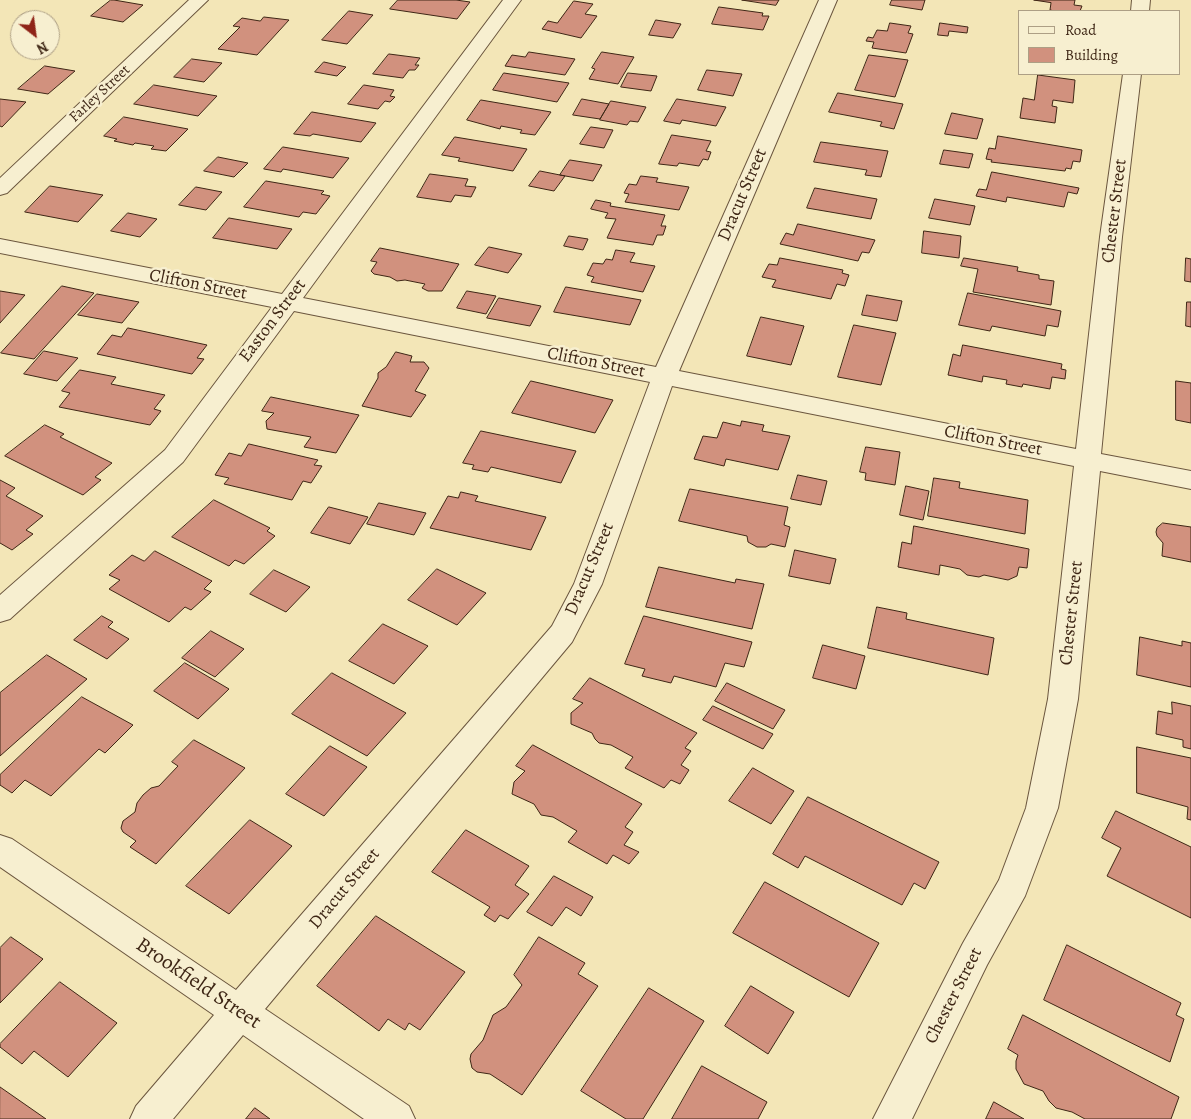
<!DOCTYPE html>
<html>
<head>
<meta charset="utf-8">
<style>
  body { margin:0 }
  #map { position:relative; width:1191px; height:1119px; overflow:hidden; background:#f3e6b7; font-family:Alegreya,serif }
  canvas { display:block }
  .legend { position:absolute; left:1018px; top:10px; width:162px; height:65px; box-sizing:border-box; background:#f7efd0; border:1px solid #ad9f85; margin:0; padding:6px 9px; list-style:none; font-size:15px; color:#3e2615 }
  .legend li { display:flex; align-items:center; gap:10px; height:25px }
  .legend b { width:25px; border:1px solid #ad9f85 }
  .north { position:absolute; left:10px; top:10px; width:50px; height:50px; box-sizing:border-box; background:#f7efd0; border:1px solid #ad9f85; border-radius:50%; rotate:150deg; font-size:14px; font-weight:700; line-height:20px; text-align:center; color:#3e2615 }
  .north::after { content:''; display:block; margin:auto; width:18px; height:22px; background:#8f2418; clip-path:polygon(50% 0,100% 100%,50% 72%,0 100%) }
</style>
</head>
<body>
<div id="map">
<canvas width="1191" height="1119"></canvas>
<ul class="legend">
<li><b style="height:6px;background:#f7efd0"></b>Road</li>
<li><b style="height:14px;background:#d1917e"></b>Building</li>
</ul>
<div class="north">N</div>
</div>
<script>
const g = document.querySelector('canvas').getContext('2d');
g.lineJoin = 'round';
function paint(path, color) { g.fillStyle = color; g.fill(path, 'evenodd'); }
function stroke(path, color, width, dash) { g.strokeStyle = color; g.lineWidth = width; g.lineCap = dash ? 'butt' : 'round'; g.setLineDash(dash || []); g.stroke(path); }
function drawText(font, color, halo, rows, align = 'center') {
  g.font = font + ' Alegreya,serif'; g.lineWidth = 5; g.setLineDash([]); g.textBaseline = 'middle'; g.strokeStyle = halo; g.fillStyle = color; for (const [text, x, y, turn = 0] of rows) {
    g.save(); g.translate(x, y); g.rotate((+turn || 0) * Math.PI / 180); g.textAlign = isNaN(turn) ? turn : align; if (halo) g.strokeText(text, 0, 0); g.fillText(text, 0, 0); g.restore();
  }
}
const building = new Path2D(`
  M111 0H114L143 5 123 22 91 16Z
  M398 0H456L470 2 457 19 390 9Z
  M742 0H779L776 5Z
  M892 0H925L922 10 890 5Z
  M1034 0H1075L1074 5 1082 6 1080 11H1055L1050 10 1051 3Z
  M574 1 593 4 585 14 597 16 581 38 542 29 548 21 557 23Z
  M719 7 763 13 762 16H769L763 30 712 24Z
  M349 11 373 15 347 44 322 40Z
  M264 17 289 20 257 55 218 49 240 27 233 26 242 18 260 21Z
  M656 20 681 24 673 38 649 35Z
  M890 23 911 26 908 33 913 34 906 53 872 48 874 42 866 41 868 37 873 38 877 30 887 31Z
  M940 23 968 27 967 33 949 31 948 36 938 35Z
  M529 52 575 59 565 75 505 66 512 55 525 57Z
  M602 52 634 57 618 84 589 79 595 69 592 68Z
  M389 54 420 58 415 65H419L415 70H409L403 78 373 74Z
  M869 55 908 60 895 97 855 90Z
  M192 59 222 63 204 82 174 77Z
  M324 62 346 67 337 76 315 72Z
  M45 66 75 71 48 94 18 89Z
  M707 70 742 74 733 96 698 90Z
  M504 73 569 83 557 102 493 90Z
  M628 73 657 76 651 91 621 87Z
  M1038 75 1075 80 1073 103 1053 100 1052 106 1057 107 1055 123 1020 118 1023 98 1034 100Z
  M154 85 217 96 198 116 134 104Z
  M364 85 394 90 390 96 395 97 390 102 385 101 378 109 348 104Z
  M838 93 903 104 894 129 880 126 882 122 829 112Z
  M0 99 26 102 2 127 0 126Z
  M582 99 609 104 600 119 573 115Z
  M677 99 726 107 716 126 682 120 680 124 664 121Z
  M481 100 551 112 535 135 520 133 522 130 501 126 500 129 467 120Z
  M611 101 646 107 638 122 630 121 627 125 600 120Z
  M312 112 376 123 361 142 313 134 310 136 294 134Z
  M952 113 983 119 977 139 945 134Z
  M124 117 188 129 166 151 151 149 154 146 135 143 133 145 114 141 117 139 104 136Z
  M591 127 613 130 604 148 580 144Z
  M672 135 711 141 706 151 711 152 708 160 703 159 699 166 679 163 677 166 659 164Z
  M998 136 1082 150 1080 162 1073 161 1071 169 1066 168 1065 171 991 162 992 160 986 159 989 148 995 149Z
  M455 137 527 149 513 171 458 161 460 158 442 155Z
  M821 142 888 151 881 177 865 175 867 170 814 162Z
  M283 147 349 158 333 178 283 169 281 172 264 169Z
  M944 150 973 154 969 168 940 164Z
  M218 157 248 163 234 177 204 171Z
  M570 160 602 165 593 181 560 175Z
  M540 171 565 176 554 191 529 186Z
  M992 172 1079 188 1077 194 1068 192 1064 207 1007 197 1006 202 976 196 979 189 986 190Z
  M430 174 468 179 465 186 476 187 471 197 455 195 451 202 417 197Z
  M641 176 658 178 656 182 689 187 679 210 625 202 629 194 624 193 629 184 636 185Z
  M266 181 324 191 321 194 330 196 316 214 303 212 299 217 244 207Z
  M50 186 103 195 78 222 25 212Z
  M196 187 222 192 206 210 179 205Z
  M815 188 877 199 871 219 807 208Z
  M935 199 975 206 970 225 929 218Z
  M596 200 611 203 610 206 665 215 661 226H666L663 235H657L653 245 607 238 616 219 605 218 608 213 591 209Z
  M128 213 157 219 140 237 111 231Z
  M229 218 292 229 277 249 213 238Z
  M798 224 875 240 869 253 862 252 858 261 780 244 786 233 793 235Z
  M924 231 961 236 959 258 922 253Z
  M569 236 588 239 583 250 564 246Z
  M489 247 522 254 508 273 475 265Z
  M380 248 459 264 442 291H428L422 288 425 284 405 280 397 281 390 277 374 274 371 271 377 262 371 261Z
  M616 250 635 253 630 262 655 266 643 292 591 282 594 277 587 275 593 263 603 264 606 259 612 260Z
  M780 258 843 270 842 273 849 275 845 286 837 284 831 299 772 287 776 280 762 277 769 264 777 265Z
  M964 258 1018 267 1017 271 1039 275V279L1054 281 1051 305 973 292 978 269 961 266Z
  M1186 258 1191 259V282L1185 281Z
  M62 286 94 293 34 359 1 353Z
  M566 287 641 300 630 325 554 312Z
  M0 291 25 295 0 323Z
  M467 291 496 296 486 314 457 308Z
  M968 293 1061 311 1058 327 1047 325 1045 336 992 326 990 331 959 325Z
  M97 294 139 302 122 323 78 315Z
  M867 295 902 301 897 321 862 315Z
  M499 298 541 306 530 326 487 318Z
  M1187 302H1191V327L1186 326Z
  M761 317 804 326 791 365 747 356Z
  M854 325 896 333 881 385 838 377Z
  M128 328 207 345 197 358 204 359 192 374 97 354 112 335 121 337Z
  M963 345 1062 364 1061 369 1066 370 1065 379 1052 377 1050 389 1023 384 1022 387 1006 384 1007 380 983 376 982 382 948 375 953 354 960 356Z
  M44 351 78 358 57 381 24 374Z
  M396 352 412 356 410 362H424L429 368 415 391 426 395 411 417 362 406 378 378V373L386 367Z
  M80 370 116 377 111 384 165 395 154 409 161 411 150 425 59 407 70 393 62 391Z
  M531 381 613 400 595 433 512 413Z
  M1176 381 1191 383V423L1176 420Z
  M271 397 359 415 336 453 304 447 311 437 267 429 266 421 274 413 262 411Z
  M742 421 764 425 762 431 790 436 778 470 726 459 724 466 694 459 703 436 717 438 723 422 740 426Z
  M45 425 64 434 60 437 112 463 95 477 101 480 83 495 5 456Z
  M481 431 576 451 561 483 491 467 488 472 472 469 474 465 463 463Z
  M249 444 318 460 314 465 322 466 311 483 303 481 292 500 224 484 229 478 215 475 229 453 241 456Z
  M866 447 900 452 895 485 865 480 866 473 860 472Z
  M798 475 827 481 821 505 791 499Z
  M934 478 960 482 959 488 1028 500 1025 534 928 516Z
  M0 480 15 488 6 496 43 516 26 530 33 534 12 550 0 543Z
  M906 486 929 491 923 520 900 515Z
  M690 489 788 507 784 525 790 527 785 547 771 544 766 547H757L748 542 747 536 679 521Z
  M461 492 478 496 475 501 546 517 531 550 430 528 448 496 458 498Z
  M214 500 270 528 267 531 275 536 244 564 235 560 229 566 172 537Z
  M379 503 426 513 414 535 367 524Z
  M329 507 368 517 350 544 311 533Z
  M1163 523 1191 527V562L1162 556 1163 543 1157 536 1156 532 1157 528Z
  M914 526 1029 549 1027 568 1019 567 1017 576 1008 580 984 575 979 577 967 575 960 569 940 565 939 575 898 567 902 542 911 544Z
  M795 550 836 559 830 584 789 576Z
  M155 551 212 581 204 589 211 592 191 610 185 607 169 622 109 589 120 580 109 575 132 555 144 561Z
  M659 567 735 583 736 579 764 584 752 629 646 607Z
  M437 569 486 593 457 625 408 600Z
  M274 570 310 587 286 612 250 594Z
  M877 607 907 613 906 619 994 638 988 675 868 648Z
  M102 616 113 622 108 627 129 639 107 659 74 640Z
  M644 616 752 642 744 667 725 663 716 687 674 676 671 683 642 676 645 669 625 664Z
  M383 624 428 646 394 684 349 661Z
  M211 631 244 649 215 677 182 658Z
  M1140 637 1182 646V641L1191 643V687L1137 675Z
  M823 645 865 656 856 689 813 678Z
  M47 655 87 679 0 756V693Z
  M185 663 229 689 198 719 154 691Z
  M332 673 406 713 367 756 292 714Z
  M590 678 697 733 685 748 691 751 681 765 689 770 680 784 671 780 664 788 625 768 633 757 611 745 599 743 595 739 592 733 571 724V713L583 703 573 699Z
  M727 683 785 710 773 729 715 701Z
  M82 697 133 725 105 753 99 749 51 796 25 780 12 793 0 785V775Z
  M1172 702 1191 706V749L1183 747V740L1156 734 1158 711 1172 714Z
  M713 706 773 734 763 749 703 720Z
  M194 740 245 768 156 864 130 847 136 841 123 832 121 828 123 821 135 812 137 803 143 795 151 788 159 786 178 766 172 762Z
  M533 745 642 804 625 827 633 832 624 845 639 852 629 864 613 855 607 864 568 842 577 831 553 817 541 815 534 804 512 794 514 782 525 771 516 766Z
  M330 746 367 767 324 816 286 794Z
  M1137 747 1191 758V820L1187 819 1188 807 1137 793Z
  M753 768 794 791 771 824 729 801Z
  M808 797 939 862 925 889 914 883 902 905 805 856 798 868 773 854Z
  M1116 811 1191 847V918L1107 876 1121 848 1102 838Z
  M250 820 292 846 229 914 186 886Z
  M466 830 529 866 515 885 529 894 508 919 500 915 495 922 484 915 490 907 432 872Z
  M554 876 593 897 581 916 566 907 552 926 527 912Z
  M765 882 879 943 849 997 733 933Z
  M376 916 465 972 420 1030 409 1023 405 1030 388 1019 379 1031 317 986Z
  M11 937 43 959 0 1003V948Z
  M539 937 585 963 578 974 598 986 522 1095 490 1074 477 1072 472 1068 470 1059 471 1054 483 1040 493 1015 506 1007 522 985 514 975Z
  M1067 945 1181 1003 1176 1015 1184 1019 1170 1062 1044 1000Z
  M60 982 117 1023 68 1077 34 1051 22 1064 0 1047V1044Z
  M751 986 794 1012 768 1054 725 1026Z
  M649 988 704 1021 643 1119H626L581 1091Z
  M1023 1015 1179 1097 1171 1119H1085L1072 1112 1056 1108 1049 1101 1043 1091 1024 1084 1016 1069V1061L1018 1055 1008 1049Z
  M702 1066 767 1102 758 1119H672Z
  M0 1087 46 1119H0Z
  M994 1102 1024 1119H986Z
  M255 1108 270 1119H246Z`);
paint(building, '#d1917e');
stroke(building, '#3e2615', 1);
const minor = new Path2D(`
  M189 0H208L7 193 0 195V178Z
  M503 0H521L303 298 656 367 819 0H837L679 371 1076 449 1100 237 1123 74H1141L1122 237 1101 454 1191 471V489L1100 471 1078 699 1058 808 1025 896 987 965 912 1119H873L963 943 999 880 1026 808 1048 699 1074 466 672 386 602 584 572 642 265 1009 409 1106 415 1119H364L243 1035 173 1119H130L136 1106 214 1015 0 867V835L12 839 236 990 552 626 574 584 650 382 294 311 183 462 10 619 0 622V595L165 450 272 307 0 253V239L282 294Z
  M1132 0H1150L1149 11H1131Z`);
stroke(minor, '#6b563e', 2);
paint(minor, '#f7efd0');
drawText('15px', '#3e2615', '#f7efd0', [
  ["Farley Street",100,94,-43]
]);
drawText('18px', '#3e2615', '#f7efd0', [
  ["Dracut Street",743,195,-67],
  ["Chester Street",1115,211,-83],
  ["Clifton Street",198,285,11],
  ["Easton Street",273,321,-53],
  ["Clifton Street",596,363,11],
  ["Clifton Street",993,441,11],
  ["Dracut Street",590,569,-67],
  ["Chester Street",1072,613,-84],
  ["Dracut Street",345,889,-50],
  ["Chester Street",954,996,-63]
]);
drawText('21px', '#3e2615', '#f7efd0', [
  ["Brookfield Street",198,984,34]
]);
</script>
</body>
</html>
